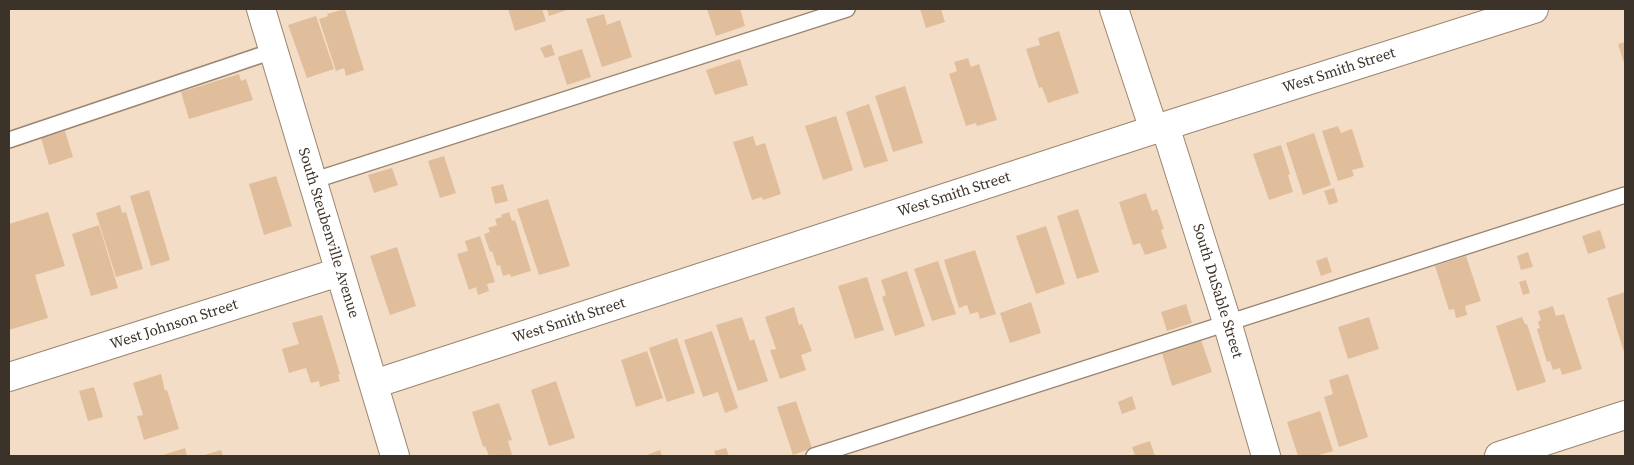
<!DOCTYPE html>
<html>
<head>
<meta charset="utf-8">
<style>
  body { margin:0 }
  #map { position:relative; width:1634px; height:465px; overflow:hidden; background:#f4ddc6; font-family:"Source Serif 4",serif }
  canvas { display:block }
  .frame { position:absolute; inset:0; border:10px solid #3b3229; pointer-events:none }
</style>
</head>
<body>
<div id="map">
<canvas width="1634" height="465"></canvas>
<div class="frame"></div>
</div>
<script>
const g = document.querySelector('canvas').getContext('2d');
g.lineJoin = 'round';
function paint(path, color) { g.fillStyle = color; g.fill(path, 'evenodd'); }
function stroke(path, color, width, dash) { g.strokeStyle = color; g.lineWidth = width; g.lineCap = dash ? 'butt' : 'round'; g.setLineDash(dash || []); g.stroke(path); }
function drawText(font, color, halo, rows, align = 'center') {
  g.font = font + ' "Source Serif 4",serif'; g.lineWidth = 4.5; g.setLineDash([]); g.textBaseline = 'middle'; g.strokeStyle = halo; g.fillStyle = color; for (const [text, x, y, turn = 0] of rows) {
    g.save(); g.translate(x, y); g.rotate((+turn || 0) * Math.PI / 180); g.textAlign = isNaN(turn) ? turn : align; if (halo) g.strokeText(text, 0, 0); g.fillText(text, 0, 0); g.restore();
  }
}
paint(new Path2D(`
  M345 9 364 70 346 76 344 68 336 71 319 19 328 16 327 14Z
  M508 9H542L546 21 515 31Z
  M547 9H570L549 16Z
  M707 9H740L745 26 716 36Z
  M920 9H941L945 22 926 28Z
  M604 14 607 25 620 20 632 57 602 67 586 19Z
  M316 16 334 69 307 78 288 25Z
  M1059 31 1079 93 1048 103 1042 87 1039 88 1026 49 1040 45 1038 38Z
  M1625 42V66L1618 44Z
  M551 44 555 55 545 58 540 48Z
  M582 49 591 77 567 85 558 57Z
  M968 58 971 67 979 64 997 120 977 126 976 123 966 126 949 74 957 71 954 62Z
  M740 59 748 85 715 95 706 70Z
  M239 74 241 81 246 79 253 100 189 119 181 92Z
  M905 86 923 143 893 152 875 96Z
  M869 104 888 161 864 168 846 112Z
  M836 116 853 170 823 180 805 126Z
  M1338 126 1341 133 1352 129 1364 167 1352 170 1354 176 1338 181 1322 131Z
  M65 131 73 157 49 165 41 138Z
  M1314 133 1331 185 1303 195 1286 143Z
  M753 136 756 146 765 143 781 194 763 200 762 197 752 200 733 142Z
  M1281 145 1290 174 1288 175 1293 192 1269 200 1253 154Z
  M444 156 456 193 440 198 428 161Z
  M392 168 398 185 374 193 368 175Z
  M276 176 292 226 264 235 249 184Z
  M503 184 508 201 495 204 491 187Z
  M1334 188 1338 202 1329 205 1324 191Z
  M149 190 170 260 151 266 130 196Z
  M1146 193 1152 211 1157 209 1164 229 1161 230 1167 248 1145 255 1140 243 1133 245 1119 202Z
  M548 199 570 266 539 275 517 209Z
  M120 205 122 213 126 212 143 269 116 277 96 213Z
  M1078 209 1099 272 1077 279 1057 216Z
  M48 212 65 266 35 275 48 318 9 330V224Z
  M509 212 512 221 515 220 531 271 511 277 510 274 503 276 500 265 497 266 492 251 490 252 484 234 490 232 488 228 497 225 495 219 502 217 501 215Z
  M99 225 118 288 91 296 72 234Z
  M1046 226 1065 284 1036 294 1016 236Z
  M1600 230 1606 248 1588 254 1582 236Z
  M480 236 495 282 487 284 489 291 478 295 476 287 469 290 457 254 468 251 465 241Z
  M397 247 416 306 390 315 370 256Z
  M975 250 996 314 980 319 978 312 970 314 967 305 959 308 944 260Z
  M1528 252 1533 267 1521 270 1517 256Z
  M1466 256 1481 301 1465 306 1467 315 1456 318 1454 309 1449 310 1435 266Z
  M1327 257 1332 272 1321 276 1316 261Z
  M938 261 956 314 932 321 914 269Z
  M907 271 925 326 895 336 882 297 886 295 881 280Z
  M867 277 884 330 855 339 838 286Z
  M1526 280 1530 293 1523 295 1519 282Z
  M1625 292V355L1607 298Z
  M1031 302 1041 333 1010 343 1000 313Z
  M1186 304 1192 323 1167 331 1161 312Z
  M1553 306 1556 316 1564 314 1582 369 1562 375 1560 368 1553 370 1550 361 1547 362 1537 329 1540 328 1538 322 1541 320 1538 311Z
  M794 307 799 325 802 324 812 351 801 355 806 370 780 379 770 350 776 349 765 317Z
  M322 315 340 374 338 375 340 381 320 387 319 381 311 383 306 368 289 373 282 349 299 344 292 323Z
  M742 317 750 341 754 339 768 381 738 391 716 325Z
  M1369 317 1379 349 1348 359 1338 327Z
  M1522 317 1525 324H1527L1546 382 1517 391 1496 326Z
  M712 331 738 408 725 413 718 392 703 397 684 340Z
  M677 338 695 393 667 402 649 348Z
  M1201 340 1212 372 1172 386 1162 353Z
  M647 351 663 398 636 407 621 360Z
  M161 374 165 391 167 390 179 429 144 440 137 416 143 415 133 383Z
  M1348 374 1368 437 1339 447 1324 397 1333 394 1329 380Z
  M556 381 575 438 549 446 531 390Z
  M94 387 103 417 88 421 79 391Z
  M1132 396 1136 409 1122 414 1118 402Z
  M796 401 812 448 793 455 777 407Z
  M499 403 512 440 508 441 512 455 489 456 485 446 483 447 472 412Z
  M1320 411 1333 451 1316 456H1298L1287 422Z
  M1150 441 1155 456H1135L1132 447Z
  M185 448 187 456H160Z
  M726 448 729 456H716L714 451Z
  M221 450 223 456H201Z
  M660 450 662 456H644Z`), '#e0be9b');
const lane = new Path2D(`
  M9 140 273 51
  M312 181 847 9
  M814 456 1625 195`);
const street = new Path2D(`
  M261 9 395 456
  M1114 9 1154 130
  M1165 126 1227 322 1266 456
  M9 377 339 272
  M374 384 1165 126 1534 9
  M1499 456 1625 415`);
stroke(lane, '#9a8570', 18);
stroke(street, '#9a8570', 30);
stroke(lane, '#fff', 15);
stroke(street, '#fff', 28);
drawText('15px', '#3b3229', '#fff', [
  ["West Smith Street",1339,71,-18],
  ["West Smith Street",954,195,-18],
  ["South Steubenville Avenue",328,233,73],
  ["South DuSable Street",1217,291,73],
  ["West Smith Street",569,321,-18],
  ["West Johnson Street",174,325,-18]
]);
</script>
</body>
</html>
